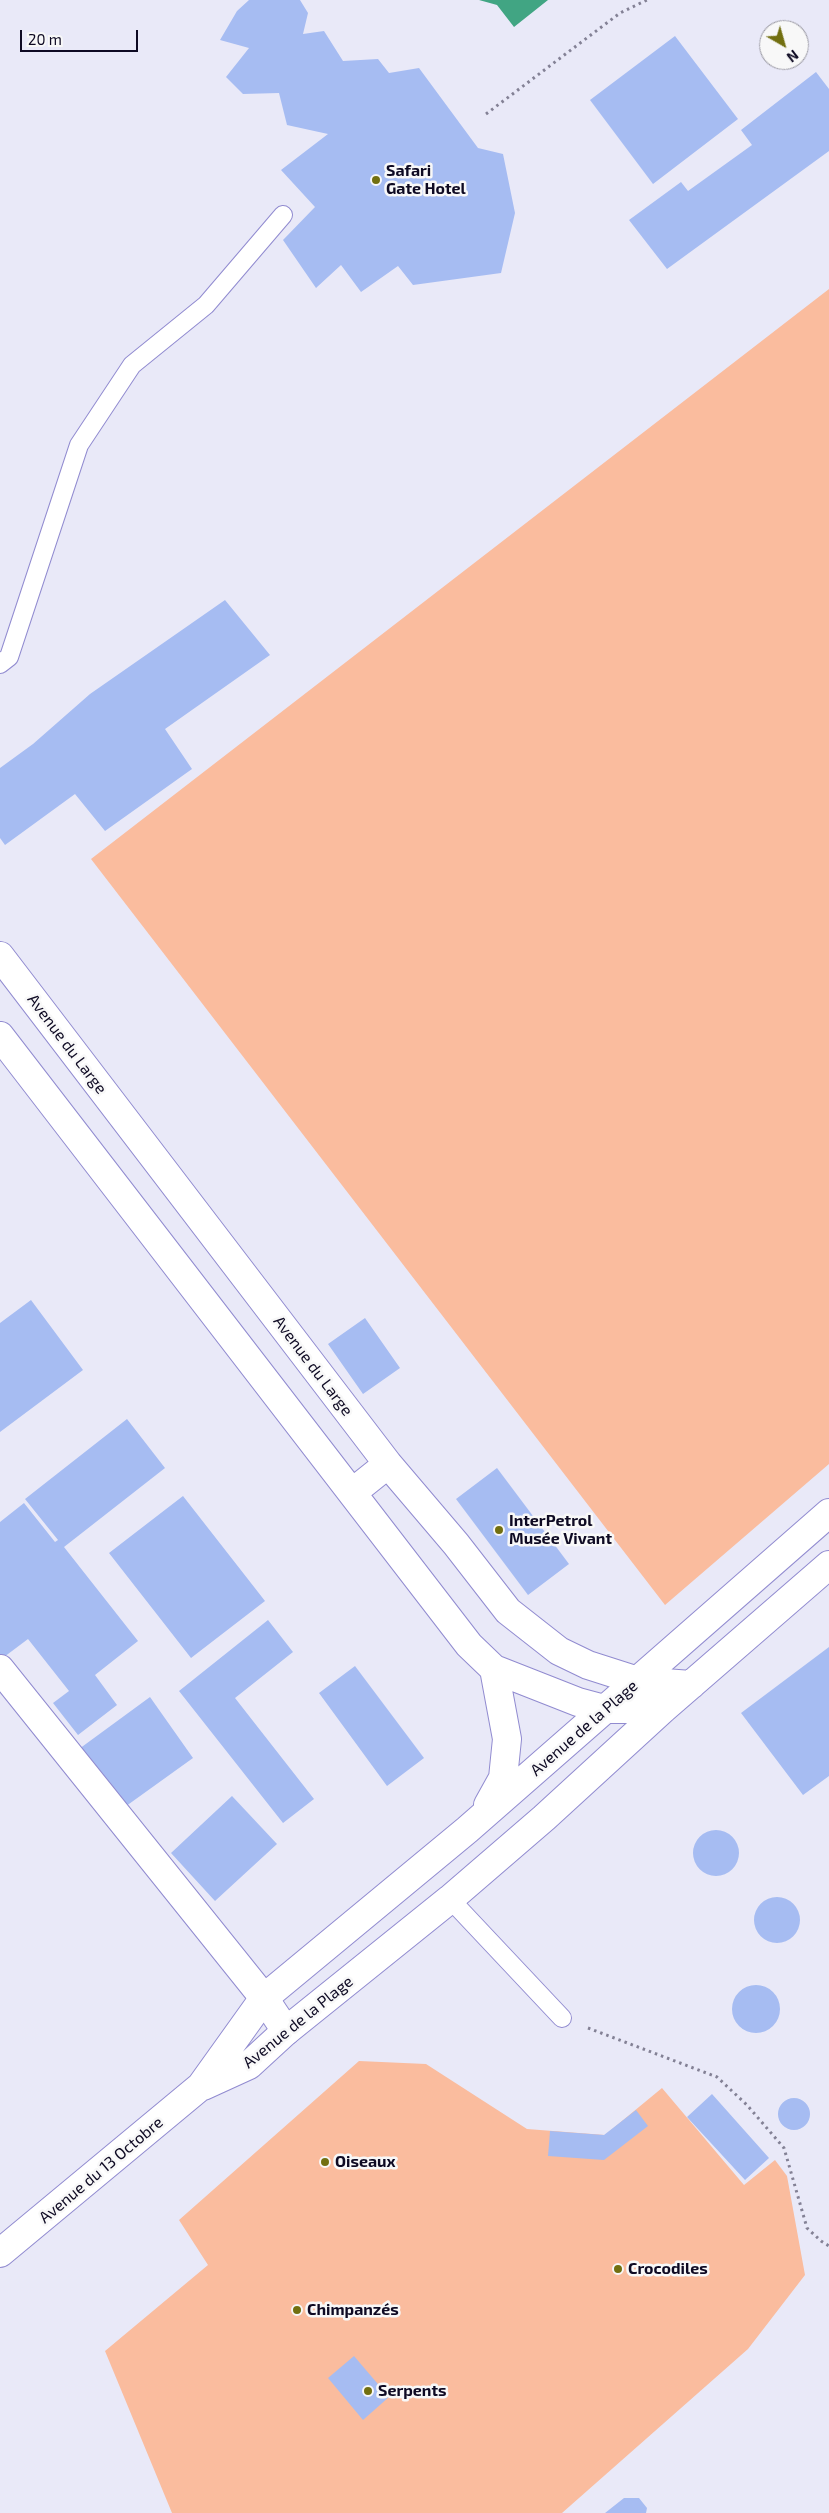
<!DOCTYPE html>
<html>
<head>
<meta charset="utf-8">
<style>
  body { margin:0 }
  #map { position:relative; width:829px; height:2513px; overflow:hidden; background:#e9e9f8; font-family:"Exo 2",sans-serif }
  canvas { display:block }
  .north { position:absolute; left:759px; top:20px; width:50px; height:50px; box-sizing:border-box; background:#f8f8f8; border:1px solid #9a99a3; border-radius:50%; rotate:142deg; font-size:14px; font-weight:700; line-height:20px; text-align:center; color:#0e0a23 }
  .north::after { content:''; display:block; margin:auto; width:18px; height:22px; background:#726f10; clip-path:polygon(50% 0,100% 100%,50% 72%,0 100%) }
  .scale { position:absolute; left:20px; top:30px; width:118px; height:22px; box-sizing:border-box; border:2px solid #0e0a23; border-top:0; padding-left:6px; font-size:15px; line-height:18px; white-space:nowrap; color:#0e0a23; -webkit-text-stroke:4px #f8f8f8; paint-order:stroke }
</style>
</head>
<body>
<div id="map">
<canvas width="829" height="2513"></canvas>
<div class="north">N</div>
<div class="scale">20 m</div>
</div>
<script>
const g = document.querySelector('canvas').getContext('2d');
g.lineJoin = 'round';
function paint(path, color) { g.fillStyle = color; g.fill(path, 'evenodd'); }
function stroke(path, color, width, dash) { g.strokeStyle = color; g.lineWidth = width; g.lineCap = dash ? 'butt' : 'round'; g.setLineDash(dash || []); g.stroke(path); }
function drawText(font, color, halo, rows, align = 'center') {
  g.font = font + ' "Exo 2",sans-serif'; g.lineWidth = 5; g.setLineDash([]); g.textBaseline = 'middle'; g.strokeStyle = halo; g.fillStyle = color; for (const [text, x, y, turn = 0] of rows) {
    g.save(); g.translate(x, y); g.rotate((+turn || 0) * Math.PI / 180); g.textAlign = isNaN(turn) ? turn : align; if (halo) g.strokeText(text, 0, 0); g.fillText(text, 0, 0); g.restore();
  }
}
paint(new Path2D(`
  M829 289V1464L665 1605 91 859Z
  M359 2061 426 2064 527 2129 605 2135 662 2088 744 2185 775 2160 787 2176 805 2275 748 2349 562 2513H172L105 2351 208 2265 179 2220Z`), '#fabc9e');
paint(new Path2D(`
  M479 0H548L514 27 497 5Z`), '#41a583');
paint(new Path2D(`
  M249 0H300L308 13 303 34 324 31 343 61 378 59 389 73 419 68 478 148 503 154 515 213 501 273 413 285 398 266 361 292 341 265 316 288 283 240 315 207 281 170 328 134 287 125 279 93 243 94 226 77 249 48 220 40 237 11Z
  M675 36 738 119 653 184 590 100Z
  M816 72 829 89V151L667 269 629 220 681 182 688 191 752 145 741 130Z
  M225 600 270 655 165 729 192 769 105 831 75 794 5 845 0 838V768L33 744 90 694Z
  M31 1300 83 1370 0 1432V1323Z
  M365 1318 400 1368 363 1394 328 1344Z
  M127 1419 165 1468 64 1547 138 1641 95 1675 117 1705 78 1735 53 1703 69 1691 28 1639 0 1660V1522L24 1503 55 1542 58 1540 25 1499Z
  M497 1468 569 1564 528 1595 456 1499Z
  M183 1496 265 1601 191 1658 109 1553Z
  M268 1620 293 1652 235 1698 314 1799 283 1823 179 1691Z
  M829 1647V1776L803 1795 741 1713Z
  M355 1666 424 1758 387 1786 319 1693Z
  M150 1697 193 1758 122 1809 79 1749Z
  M232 1796 277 1844 215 1901 171 1853Z
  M693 1853a23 23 0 1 1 46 0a23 23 0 1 1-46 0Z
  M754 1920a23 23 0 1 1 46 0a23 23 0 1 1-46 0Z
  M732 2009a24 24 0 1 1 48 0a24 24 0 1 1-48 0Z
  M712 2094 769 2158 745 2180 687 2117Z
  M778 2114a16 16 0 1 1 32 0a16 16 0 1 1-32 0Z
  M636 2110 648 2126 604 2160 548 2156 550 2131 604 2135Z
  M354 2356 389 2397 363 2420 328 2378Z
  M624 2498H639L647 2508 646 2513H605Z`), '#a6bcf2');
const lane = new Path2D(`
  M0 664 9 657 79 445 132 365 206 305 283 215
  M450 1899 562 2018`);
const street = new Path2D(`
  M0 1669 264 1998 286 2031`);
const secondary = new Path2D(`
  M0 956 388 1464 456 1544 508 1611 559 1651 588 1665 638 1681 691 1685
  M0 1036 469 1645 494 1669 578 1702 604 1709H663
  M353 1492 388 1464
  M488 1805 503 1778 507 1739 494 1669
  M203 2086 249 2065 286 2031 450 1899 544 1818 663 1709 829 1565
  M0 2253 201 2086 264 1998 467 1830 829 1513`);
stroke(lane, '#918bd0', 20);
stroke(street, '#918bd0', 30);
stroke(secondary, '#918bd0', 30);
stroke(new Path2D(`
  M486 114 620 13 647 0
  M588 2028 717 2077 747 2105 784 2148 807 2228 821 2241 829 2246`), '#838195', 3, [2.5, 4]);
stroke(lane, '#fff', 18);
stroke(street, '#fff', 28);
stroke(secondary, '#fff', 28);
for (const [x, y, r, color] of [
  [376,180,5,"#726f10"],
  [499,1530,5,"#726f10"],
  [325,2162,5,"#726f10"],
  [618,2269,5,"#726f10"],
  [297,2310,5,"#726f10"],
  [368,2391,5,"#726f10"]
]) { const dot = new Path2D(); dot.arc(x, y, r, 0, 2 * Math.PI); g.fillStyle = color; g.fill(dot); stroke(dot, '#f8f8f8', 2); }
drawText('bold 16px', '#0e0a23', '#f8f8f8', [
  ["Safari",386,171],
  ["Gate Hotel",386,189],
  ["InterPetrol",509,1521],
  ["Musée Vivant",509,1539],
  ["Oiseaux",335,2162],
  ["Crocodiles",628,2269],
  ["Chimpanzés",307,2310],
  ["Serpents",378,2391]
], 'left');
drawText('16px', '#0e0a23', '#f8f8f8', [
  ["Avenue du Large",67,1044,53],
  ["Avenue du Large",313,1366,53],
  ["Avenue de la Plage",584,1728,-41],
  ["Avenue de la Plage",298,2022,-39],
  ["Avenue du 13 Octobre",101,2170,-40]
]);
</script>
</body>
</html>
